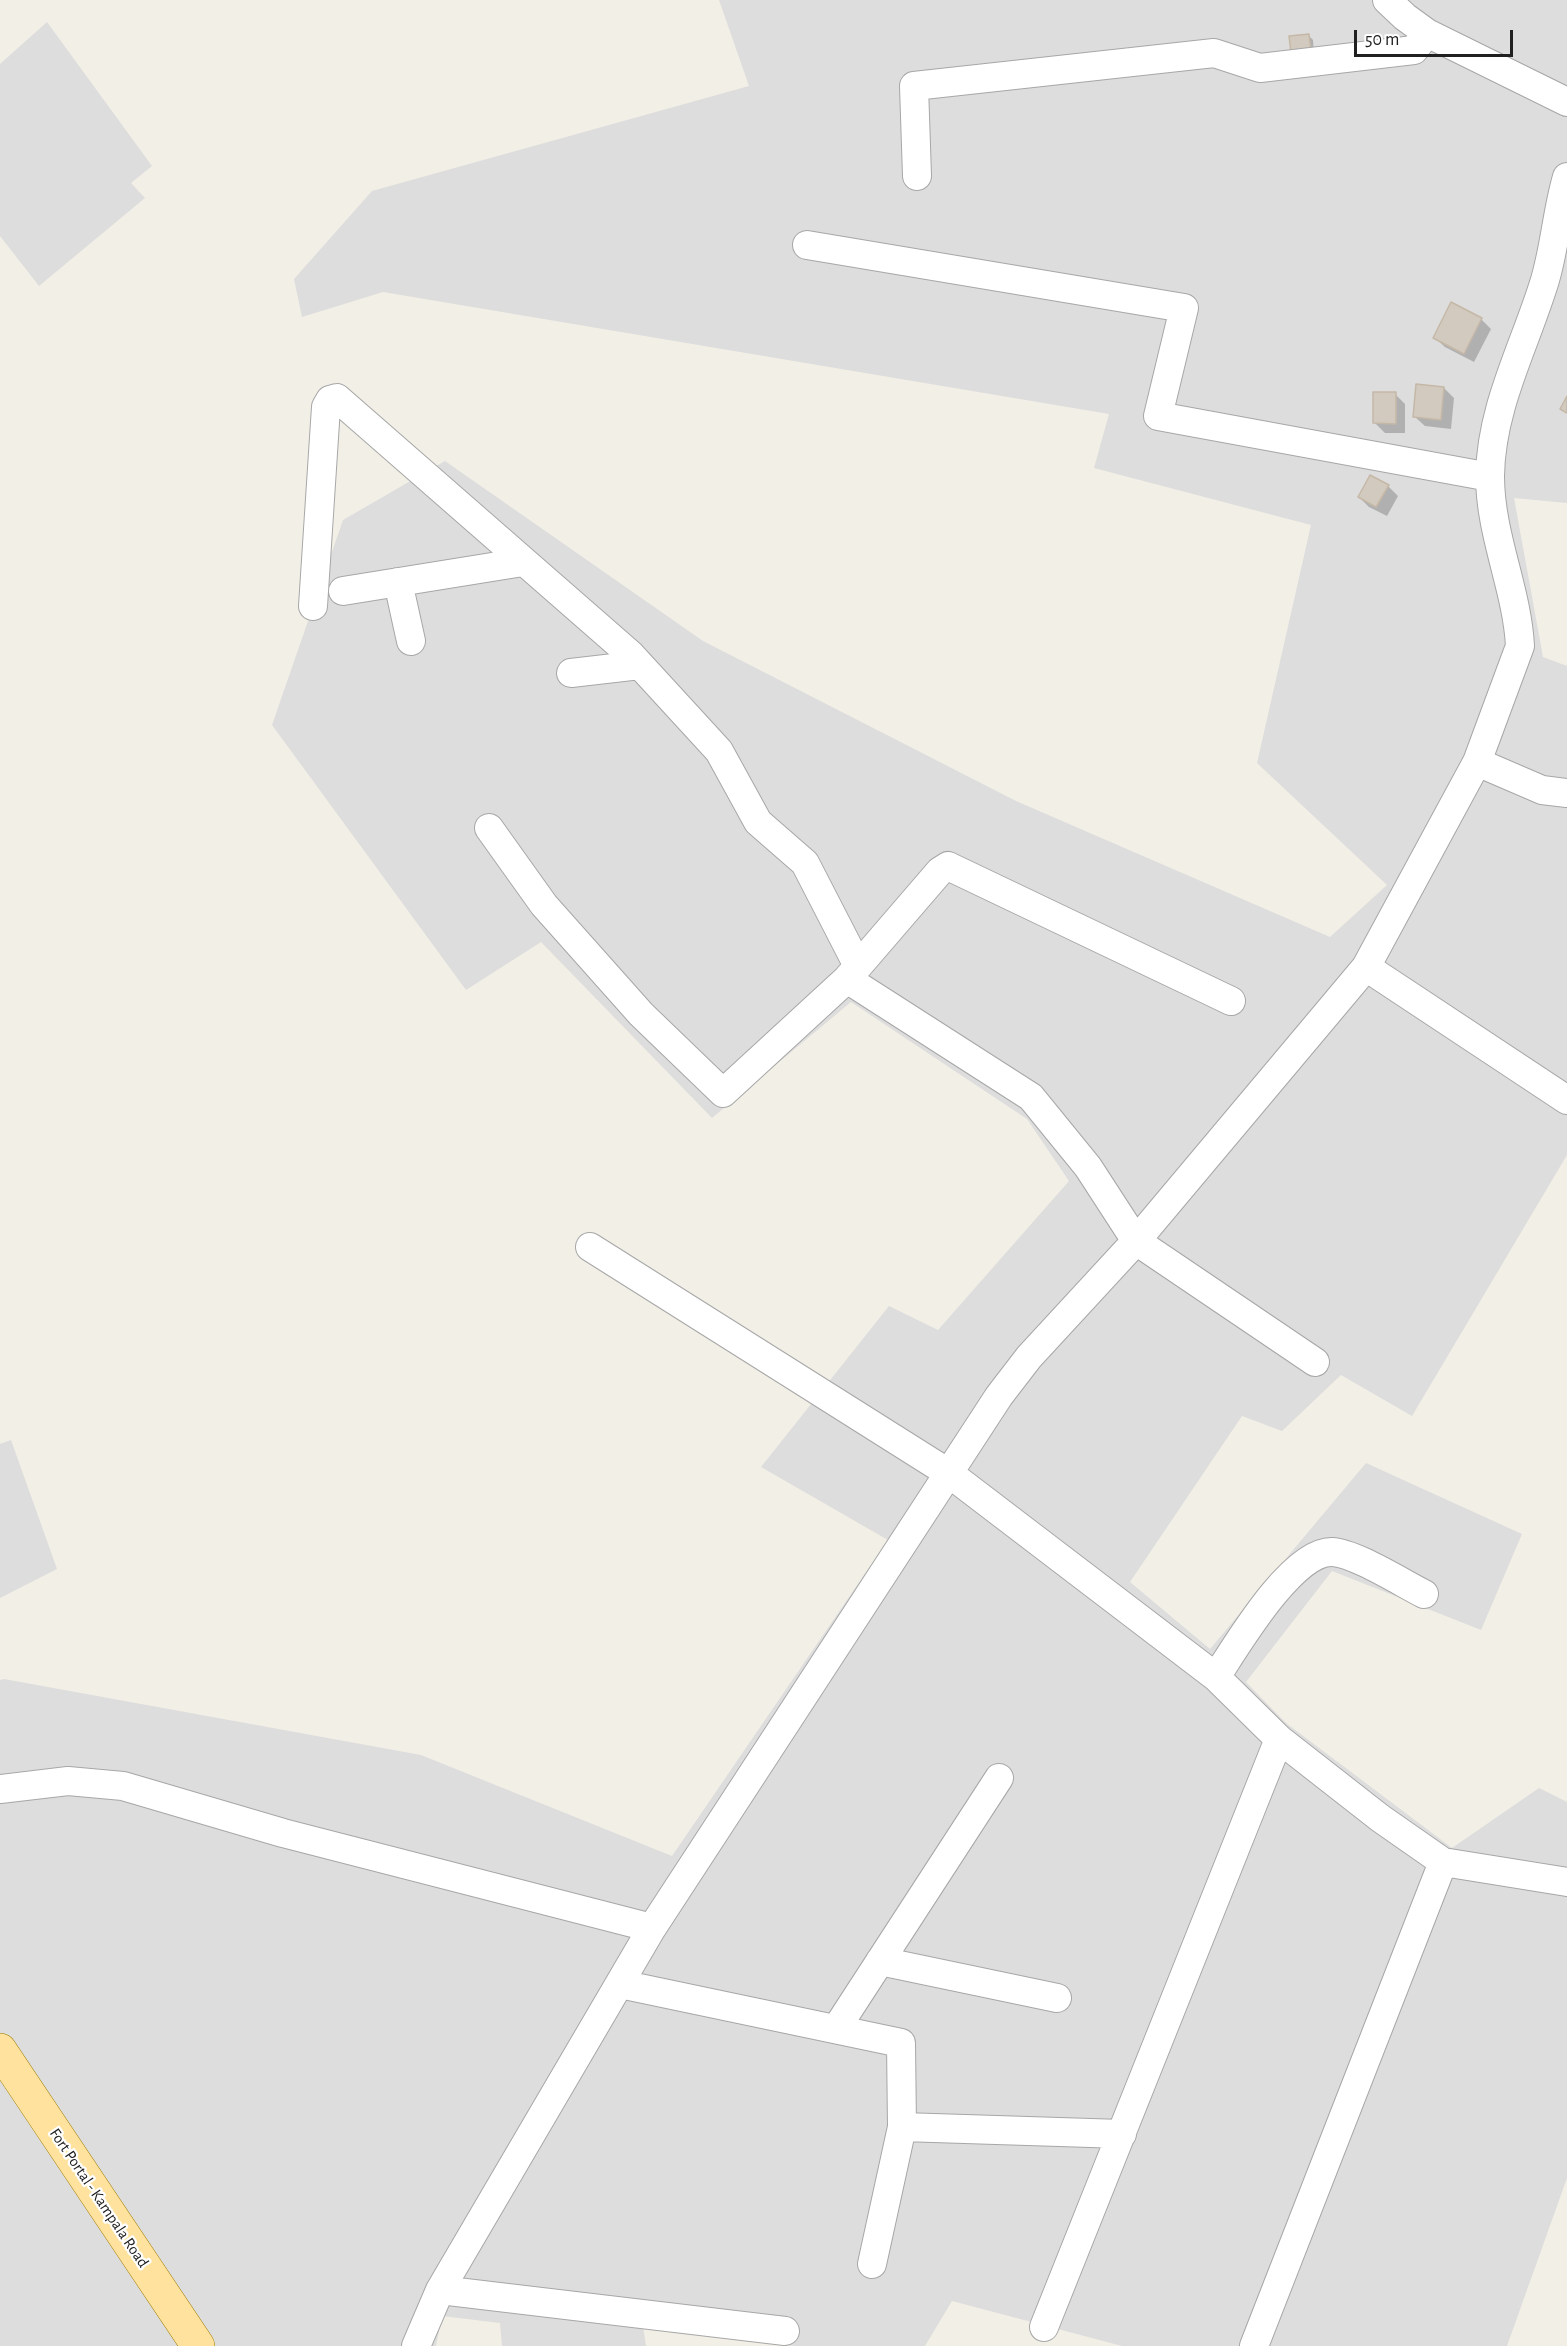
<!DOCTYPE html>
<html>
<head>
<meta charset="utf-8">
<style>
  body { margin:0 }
  #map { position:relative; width:1567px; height:2346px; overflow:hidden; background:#f2efe6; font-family:"Alegreya Sans",sans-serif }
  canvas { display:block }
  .scale { position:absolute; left:1354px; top:30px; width:159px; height:27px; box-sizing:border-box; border:3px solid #202020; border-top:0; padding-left:8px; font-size:18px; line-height:21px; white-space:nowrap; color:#202020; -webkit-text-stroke:4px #fff; paint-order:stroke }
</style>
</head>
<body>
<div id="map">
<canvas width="1567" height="2346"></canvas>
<div class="scale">50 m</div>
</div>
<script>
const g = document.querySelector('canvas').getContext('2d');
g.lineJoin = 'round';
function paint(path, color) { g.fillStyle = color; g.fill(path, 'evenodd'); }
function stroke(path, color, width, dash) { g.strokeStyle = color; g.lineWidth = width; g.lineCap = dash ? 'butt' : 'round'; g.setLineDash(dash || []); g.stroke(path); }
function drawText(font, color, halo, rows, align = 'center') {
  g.font = font + ' "Alegreya Sans",sans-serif'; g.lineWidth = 4.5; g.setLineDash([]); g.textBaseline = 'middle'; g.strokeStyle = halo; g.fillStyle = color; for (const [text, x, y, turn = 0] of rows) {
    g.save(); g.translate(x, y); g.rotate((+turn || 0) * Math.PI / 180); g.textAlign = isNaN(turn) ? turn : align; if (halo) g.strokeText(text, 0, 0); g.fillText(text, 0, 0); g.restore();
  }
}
paint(new Path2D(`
  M719 0H1567V503L1514 498 1543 657 1567 666V1155L1412 1416 1341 1375 1282 1431 1242 1416 1130 1582 1210 1649 1366 1463 1522 1534 1481 1630 1332 1571 1246 1682 1286 1723 1452 1848 1539 1788 1567 1802V2178L1507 2346H1122L952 2301 925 2346H795L643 2326 646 2346H502L500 2323 442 2316 436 2346H0V1680L4 1679 421 1755 672 1856 888 1540 761 1467 889 1306 938 1330 1069 1181 1027 1119 851 1002 712 1118 541 942 466 990 272 725 343 520 445 461 703 641 1016 801 1330 937 1387 885 1257 763 1311 525 1094 468 1109 414 383 292 302 317 294 279 372 191 749 86Z
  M47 22 152 166 131 183 145 198 39 286 0 236V64Z
  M11 1440 57 1569 0 1598V1444Z`), '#dedddd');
paint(new Path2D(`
  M1308 35 1313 40 1314 55 1297 57Z
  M1481 319 1491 329 1474 362 1445 347 1435 338Z
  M1444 388 1454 398 1451 429 1425 426 1415 417Z
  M1395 394 1405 404V433H1385L1375 423Z
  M1388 486 1398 496 1387 516 1369 507 1359 497Z`), '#0003');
const building = new Path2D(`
  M1309 34 1311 51 1291 53 1289 36Z
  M1451 302 1482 318 1464 354 1433 338Z
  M1416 384 1444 387 1441 420 1413 417Z
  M1373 392H1396V424L1373 423Z
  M1567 396V413L1560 409Z
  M1370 475 1389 485 1376 507 1358 497Z`);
paint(building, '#d2cabe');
stroke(building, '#c5b8a7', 1.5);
const minor = new Path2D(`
  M1387 0 1405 17 1427 33 1567 102
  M917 176 914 86 1214 53 1260 68 1414 50 1427 33
  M807 245 1184 308 1158 416 1490 477
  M398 582 411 641
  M343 591 523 562
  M313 606 326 407 330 400 337 398 630 654 719 751 758 822 805 863 858 966
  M571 673 640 665
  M1477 762 1542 790 1567 793
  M489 828 544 905 641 1014 723 1093 847 979 940 871 948 866 1231 1001
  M1366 967 1567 1100
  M847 979 1031 1097 1088 1167 1136 1241 1315 1362
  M590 1247 950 1474 1216 1677 1279 1739 1380 1818 1443 1862 1567 1882
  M1216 1677C1237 1645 1292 1551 1332 1552 1355 1553 1402 1583 1424 1594
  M0 1789 68 1781 123 1786 283 1833 652 1928
  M880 1961 1057 1998
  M620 1984 901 2043 902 2127 872 2264
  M836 2029 999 1778
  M902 2127 1122 2134
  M440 2290 785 2331
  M1044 2327 1279 1739
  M416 2346 440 2290 652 1928 999 1396 1029 1357 1136 1241 1366 967 1477 762 1520 646C1517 589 1490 535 1490 476 1491 406 1525 346 1545 280 1555 246 1557 211 1567 177
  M1254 2346 1443 1862`);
const major = new Path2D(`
  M0 2050 198 2346`);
stroke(minor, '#a7a7a7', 30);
stroke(major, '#9c7d00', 34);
stroke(minor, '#fff', 28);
stroke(major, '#ffe29d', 33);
drawText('16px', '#202020', '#fff', [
  ["Fort Portal - Kampala Road",99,2198,56]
]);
</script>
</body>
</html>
